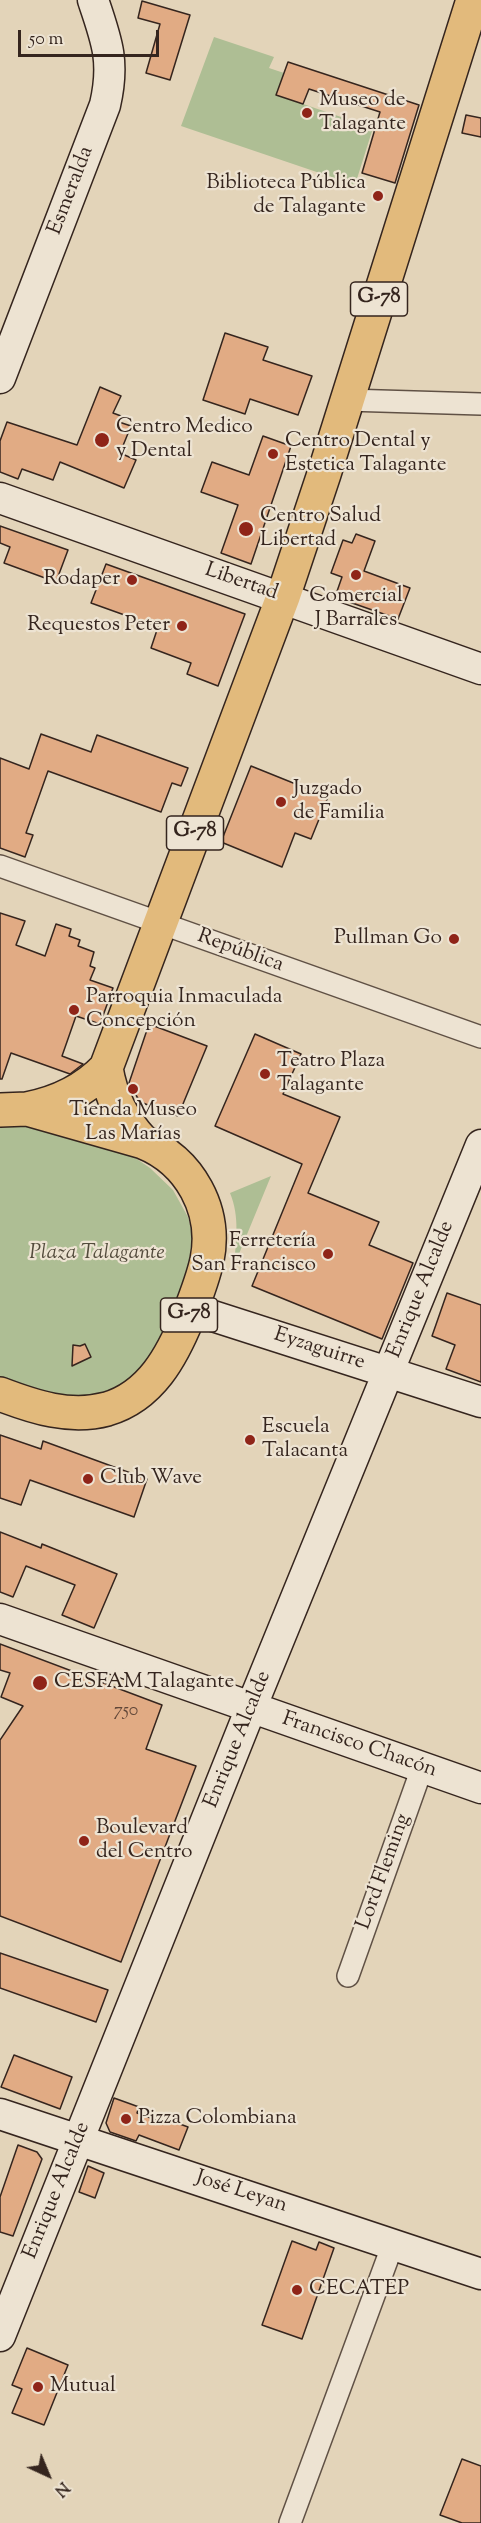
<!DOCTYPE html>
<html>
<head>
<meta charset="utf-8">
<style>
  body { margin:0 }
  #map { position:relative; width:481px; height:2523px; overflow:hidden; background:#e3d4b9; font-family:"Sorts Mill Goudy",serif }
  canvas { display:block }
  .north { position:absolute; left:18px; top:2445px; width:60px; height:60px; -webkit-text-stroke:4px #ede3d2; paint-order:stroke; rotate:136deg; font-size:16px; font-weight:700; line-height:24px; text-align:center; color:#35251e }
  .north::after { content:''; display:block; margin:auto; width:21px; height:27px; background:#35251e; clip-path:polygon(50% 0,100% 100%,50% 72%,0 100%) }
  .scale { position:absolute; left:18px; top:30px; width:141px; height:27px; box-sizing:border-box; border:3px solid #35251e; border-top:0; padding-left:8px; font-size:18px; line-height:21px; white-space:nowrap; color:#35251e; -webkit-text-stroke:4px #ede3d2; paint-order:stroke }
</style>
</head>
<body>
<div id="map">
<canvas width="481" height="2523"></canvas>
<div class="north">N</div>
<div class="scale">50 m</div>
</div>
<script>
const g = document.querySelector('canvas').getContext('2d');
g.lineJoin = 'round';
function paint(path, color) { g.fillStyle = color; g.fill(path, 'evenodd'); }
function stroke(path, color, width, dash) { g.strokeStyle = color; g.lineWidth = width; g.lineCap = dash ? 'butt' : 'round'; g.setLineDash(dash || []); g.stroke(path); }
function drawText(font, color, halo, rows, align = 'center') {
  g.font = font + ' "Sorts Mill Goudy",serif'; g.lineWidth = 4.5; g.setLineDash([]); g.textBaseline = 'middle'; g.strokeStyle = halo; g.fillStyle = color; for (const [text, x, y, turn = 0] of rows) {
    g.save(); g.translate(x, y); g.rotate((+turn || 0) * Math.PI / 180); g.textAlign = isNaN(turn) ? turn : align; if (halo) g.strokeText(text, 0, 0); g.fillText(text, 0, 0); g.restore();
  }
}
paint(new Path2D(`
  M214 37 274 57 269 68 284 73 277 95 373 128 355 185 181 126Z
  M16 1124 37 1125 128 1153 150 1168 173 1190 188 1217 194 1239 186 1301 134 1381 91 1402 0 1386V1127Z
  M271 1176 234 1266C236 1241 240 1217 230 1193Z`), '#aebe94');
const building = new Path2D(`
  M142 1 190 15 170 80 146 73 160 24 138 18Z
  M288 62 419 105 395 183 362 173 380 112 309 89 303 104 276 95Z
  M466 115 481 118V137L462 133Z
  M225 333 268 347 263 360 312 376 298 415 250 399 245 414 203 400Z
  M100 387 121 396 113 413 121 416 119 422 131 426 120 453 136 460 124 488 60 462 53 480 22 469 18 479 0 472V441L7 422 77 445Z
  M263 436 291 446 251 564 221 553 238 505 201 492 212 462 249 475Z
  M0 526 68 550 56 582 4 563 10 547 0 543Z
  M356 534 375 541 364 571 410 588 398 619 335 597 342 577 331 573 343 540 352 543Z
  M106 564 245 614 218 686 187 674 191 663 151 648 158 627 91 603Z
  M41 734 91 752 97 735 188 768 181 786 172 783 161 812 48 771 26 833 33 835 25 857 0 848V758L29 769Z
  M251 766 328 797 311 839 295 833 282 867 221 842Z
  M0 913 25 921 16 945 45 956 56 924 71 929 69 936 80 940 78 946 94 952 90 966 95 968 90 980 113 988 100 1024 76 1016 62 1056 83 1064 70 1074 11 1053 2 1079H0Z
  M149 1024 207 1046 178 1116 140 1102 129 1083Z
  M255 1034 301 1054 283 1094 340 1117 308 1193 379 1222 369 1245 413 1263 382 1339 252 1286 302 1164 215 1126Z
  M447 1293 481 1305V1382L446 1369 455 1345 432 1336Z
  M85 1344 91 1357 72 1366 73 1345 80 1346Z
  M0 1435 41 1449 43 1441 147 1479 134 1517 30 1480 21 1505 0 1498Z
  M0 1532 41 1548 42 1544 117 1574 94 1628 62 1615 75 1585 26 1566 13 1597 0 1592Z
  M0 1644 162 1705 146 1749 196 1766 121 1962 0 1916V1740L23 1706 1 1697 10 1673 0 1670Z
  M0 1953 108 1990 96 2022 0 1988Z
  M14 2055 72 2077 60 2109 1 2087Z
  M114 2098 139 2107 137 2113 167 2124 169 2120 188 2127 179 2150 139 2135 136 2141 110 2132 106 2123Z
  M18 2145 37 2152 42 2159 13 2236 0 2232V2197Z
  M88 2166 104 2173 95 2198 79 2192Z
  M292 2241 316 2250 319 2242 334 2248 302 2339 262 2325Z
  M27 2348 68 2365 44 2425 12 2413 22 2389 12 2385Z
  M462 2459 481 2466V2523H462L440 2515Z`);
paint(building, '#e1ab84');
stroke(building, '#35251e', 1.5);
const street = new Path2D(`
  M347 400 481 404
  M0 866 481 1037
  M348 1976 422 1768
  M290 2523 393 2244`);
const secondary = new Path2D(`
  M0 378 105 105C115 62 107 41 93 0
  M0 498 481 669
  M191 1309 481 1402
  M0 1619 481 1788
  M0 2114 481 2274
  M0 2336 251 1708 481 1145`);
const primary = new Path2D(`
  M106 1068C111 1098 122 1119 143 1142
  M27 1109C58 1103 84 1091 106 1068L283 597 324 474 473 0
  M0 1110 27 1109 143 1142C190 1161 217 1210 207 1260 203 1279 195 1299 188 1317 172 1356 151 1396 107 1409 70 1419 34 1407 0 1394`);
stroke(street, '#605145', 24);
stroke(secondary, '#35251e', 33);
stroke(primary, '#35251e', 36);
stroke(street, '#ede3d2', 21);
stroke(secondary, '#ede3d2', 30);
stroke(primary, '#e2ba7c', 33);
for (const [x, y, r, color] of [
  [307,113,6,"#8f2418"],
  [378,196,6,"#8f2418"],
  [102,440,8,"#8f2418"],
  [273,454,6,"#8f2418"],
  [246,529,8,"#8f2418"],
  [356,575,6,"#8f2418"],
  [132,580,6,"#8f2418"],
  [182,626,6,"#8f2418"],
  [281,802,6,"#8f2418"],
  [454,939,6,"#8f2418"],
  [74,1010,6,"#8f2418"],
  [265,1074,6,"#8f2418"],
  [133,1089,6,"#8f2418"],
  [328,1254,6,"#8f2418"],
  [250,1440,6,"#8f2418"],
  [88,1479,6,"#8f2418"],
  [40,1683,8,"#8f2418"],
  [84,1841,6,"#8f2418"],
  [126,2119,6,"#8f2418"],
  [297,2290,6,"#8f2418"],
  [38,2387,6,"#8f2418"]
]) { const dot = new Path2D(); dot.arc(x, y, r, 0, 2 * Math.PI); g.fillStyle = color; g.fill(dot); stroke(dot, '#ede3d2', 2); }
drawText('18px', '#604638', null, [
  ["750",126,1712]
]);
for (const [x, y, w] of [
  [379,299,57],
  [195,833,57],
  [189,1315,57]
]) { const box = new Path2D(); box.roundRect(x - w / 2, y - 17, w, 34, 4.5); g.fillStyle = '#ede3d2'; g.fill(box); stroke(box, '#35251e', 1.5); }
drawText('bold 20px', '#35251e', null, [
  ["G-78",379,299],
  ["G-78",195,833],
  ["G-78",189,1315]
]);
drawText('21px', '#35251e', '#ede3d2', [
  ["Museo de",319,101],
  ["Talagante",319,125],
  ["Biblioteca Pública",366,184,"right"],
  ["de Talagante",366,208,"right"],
  ["Centro Medico",116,428],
  ["y Dental",116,452],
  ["Centro Dental y",285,442],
  ["Estetica Talagante",285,466],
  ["Centro Salud",260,517],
  ["Libertad",260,541],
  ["Rodaper",120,580,"right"],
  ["Comercial",356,597,"center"],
  ["J Barrales",356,621,"center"],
  ["Requestos Peter",170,626,"right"],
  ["Juzgado",293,790],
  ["de Familia",293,814],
  ["Pullman Go",442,939,"right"],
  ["Parroquia Inmaculada",86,998],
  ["Concepción",86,1022],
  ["Teatro Plaza",277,1062],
  ["Talagante",277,1086],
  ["Tienda Museo",133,1111,"center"],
  ["Las Marías",133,1135,"center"],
  ["Ferretería",316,1242,"right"],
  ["San Francisco",316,1266,"right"],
  ["Escuela",262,1428],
  ["Talacanta",262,1452],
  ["Club Wave",100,1479],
  ["CESFAM Talagante",54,1683],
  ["Boulevard",96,1829],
  ["del Centro",96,1853],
  ["Pizza Colombiana",138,2119],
  ["CECATEP",309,2290],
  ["Mutual",50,2387]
], 'left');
drawText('21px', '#35251e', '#ede3d2', [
  ["Esmeralda",72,191,-69],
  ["Libertad",241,583,19],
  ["República",240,952,20],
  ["Enrique Alcalde",422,1290,-68],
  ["Eyzaguirre",319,1350,18],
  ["Enrique Alcalde",239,1740,-68],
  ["Francisco Chacón",359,1746,19],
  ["Lord Fleming",385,1872,-70],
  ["Enrique Alcalde",58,2191,-68],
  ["José Leyan",241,2193,18]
]);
drawText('italic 21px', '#534b3c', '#ede3d2', [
  ["Plaza Talagante",97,1254]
]);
</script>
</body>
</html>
